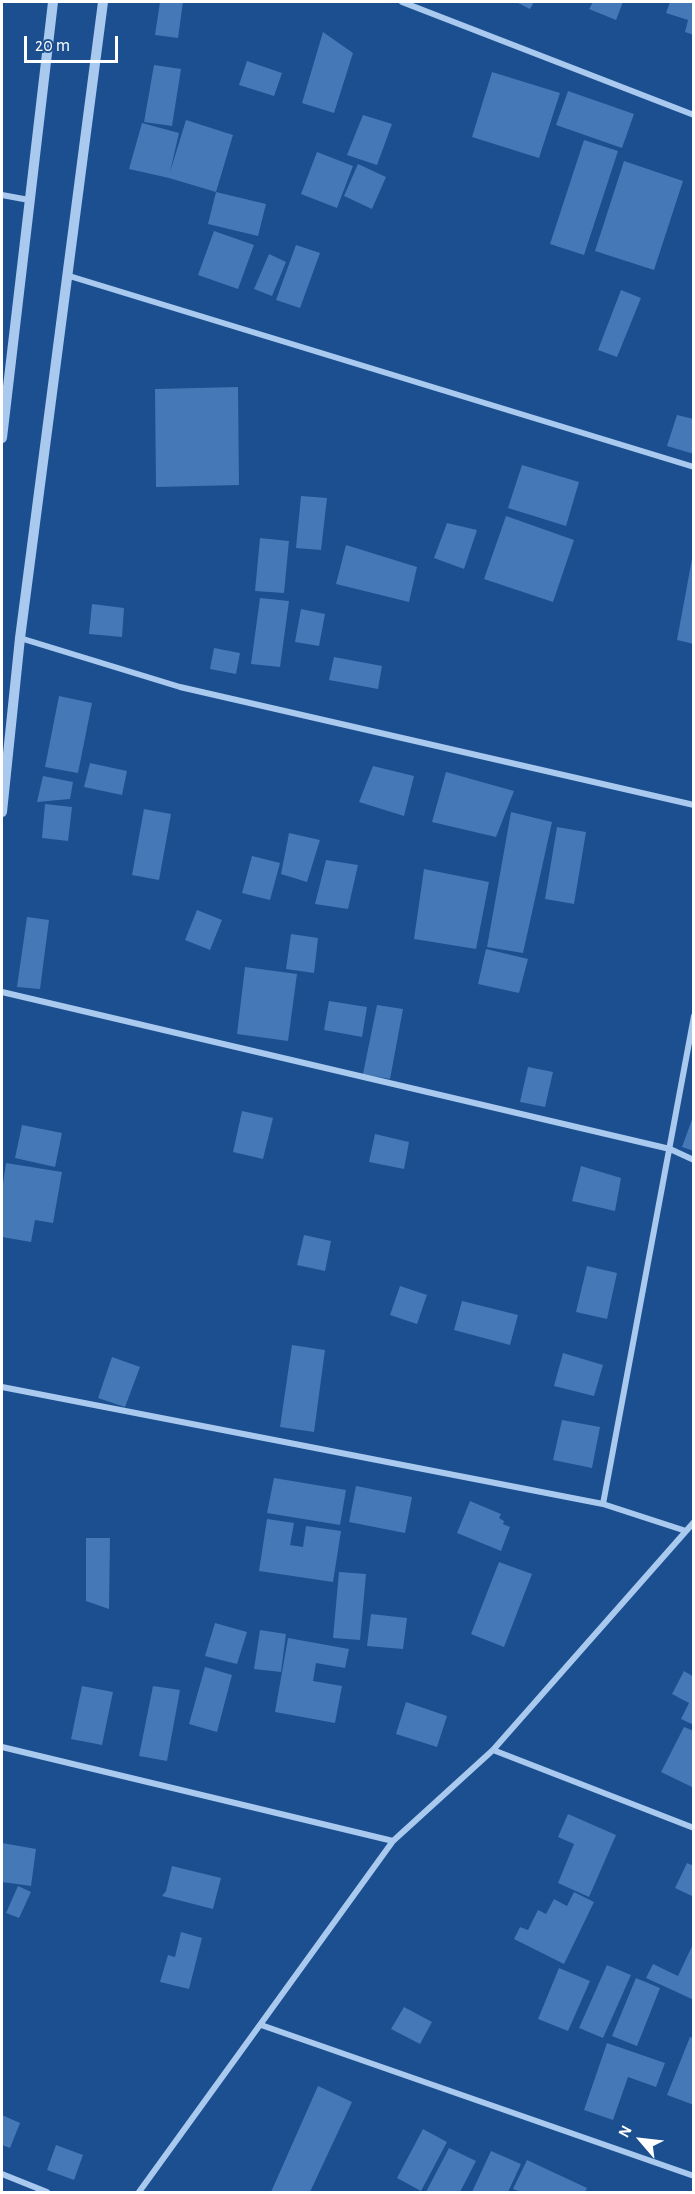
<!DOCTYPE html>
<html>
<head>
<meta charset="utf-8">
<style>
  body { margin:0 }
  #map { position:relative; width:695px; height:2194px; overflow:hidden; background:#1b4f8f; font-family:"Alegreya Sans",sans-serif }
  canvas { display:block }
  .frame { position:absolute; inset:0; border:3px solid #fff; pointer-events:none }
  .north { position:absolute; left:611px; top:2110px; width:60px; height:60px; -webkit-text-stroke:4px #1b4f8f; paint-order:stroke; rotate:298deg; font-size:16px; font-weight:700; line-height:24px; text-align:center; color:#fff }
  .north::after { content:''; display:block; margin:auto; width:21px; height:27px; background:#fff; clip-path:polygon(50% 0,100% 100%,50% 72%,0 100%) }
  .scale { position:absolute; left:24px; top:36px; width:94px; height:27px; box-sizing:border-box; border:3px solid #fff; border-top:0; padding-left:8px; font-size:18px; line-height:21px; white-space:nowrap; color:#fff; -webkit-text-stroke:4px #1b4f8f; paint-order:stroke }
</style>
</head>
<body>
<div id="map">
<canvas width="695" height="2194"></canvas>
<div class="frame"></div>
<div class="north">N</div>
<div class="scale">20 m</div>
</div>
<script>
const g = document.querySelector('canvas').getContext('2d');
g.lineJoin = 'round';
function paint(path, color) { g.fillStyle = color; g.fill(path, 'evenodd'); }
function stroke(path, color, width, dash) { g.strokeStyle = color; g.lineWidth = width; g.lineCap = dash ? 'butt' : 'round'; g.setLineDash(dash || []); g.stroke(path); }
paint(new Path2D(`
  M160 2H183L178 38 155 35Z
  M516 2H534L530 9Z
  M593 2H623L616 20 589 9Z
  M670 2H694V35L685 32 688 20 666 13Z
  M323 32 353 53 334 113 302 103Z
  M247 61 282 73 274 96 239 85Z
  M154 65 181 69 172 126 144 122Z
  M492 72 560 93 539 158 472 137Z
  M568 91 634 114 622 148 556 125Z
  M363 115 392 124 377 165 347 155Z
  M186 120 233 135 216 192 266 204 258 236 208 224 216 192 169 178 129 169 142 123 179 133 170 172Z
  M584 140 618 151 584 255 550 244Z
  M317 152 353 166 337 208 301 194Z
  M624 161 683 181 654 270 595 251Z
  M358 164 386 177 372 209 344 196Z
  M214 231 254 245 238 289 198 275Z
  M296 245 320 253 300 308 276 300Z
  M269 254 286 262 272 296 254 289Z
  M621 290 641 298 617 357 598 350Z
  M238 387 239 485 156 487 155 389Z
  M677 415 694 419V454L667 446Z
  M522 465 579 482 566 526 508 508Z
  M301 496 327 498 321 550 296 548Z
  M506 516 574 540 553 602 484 579Z
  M447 523 477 530 464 569 434 558Z
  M260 538 289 541 284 593 255 591Z
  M346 545 417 567 409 602 336 584Z
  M692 559H694V644L677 640Z
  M260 598 289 601 280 667 251 664Z
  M92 604 124 608 122 637 89 634Z
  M301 609 325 614 319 646 295 642Z
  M214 648 240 653 236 674 210 669Z
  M334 657 382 666 378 689 329 680Z
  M59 696 92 703 78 773 45 767Z
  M90 763 127 771 122 795 84 787Z
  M373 766 414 776 404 816 359 802Z
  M446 772 514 791 496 837 432 822Z
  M43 776 73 782 70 799 37 802Z
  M45 804 72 807 68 841 42 838Z
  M144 809 171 814 159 880 132 875Z
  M511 812 552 822 523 953 487 947Z
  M557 827 586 832 574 904 545 899Z
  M289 833 320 840 307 882 281 874Z
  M252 856 280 863 270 900 242 893Z
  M326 860 358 865 348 909 315 904Z
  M424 869 489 882 476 949 414 939Z
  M197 910 222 920 210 950 185 940Z
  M27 917 49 920 40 989 17 987Z
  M291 934 318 938 314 973 286 969Z
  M486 949 528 959 519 993 478 984Z
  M245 967 297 974 288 1041 237 1034Z
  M329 1001 367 1007 362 1037 324 1030Z
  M377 1005 403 1009 390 1079 363 1074Z
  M528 1067 553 1072 545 1107 520 1102Z
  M242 1111 273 1118 263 1159 233 1152Z
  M694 1114V1151L682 1147Z
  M22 1125 62 1133 55 1167 15 1158Z
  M375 1134 409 1142 404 1169 369 1162Z
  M6 1163 62 1172 53 1223 35 1220 31 1242 2 1237V1191Z
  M581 1166 621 1178 615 1211 572 1201Z
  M304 1235 331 1241 325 1271 297 1265Z
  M587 1266 617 1273 607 1319 576 1312Z
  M400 1286 427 1295 417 1324 390 1315Z
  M462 1301 518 1315 510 1345 454 1330Z
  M292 1345 325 1350 314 1432 280 1427Z
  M563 1353 603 1365 594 1396 554 1386Z
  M112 1357 140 1367 125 1407 98 1398Z
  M562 1420 600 1427 592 1468 553 1460Z
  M274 1478 346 1490 340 1525 267 1513Z
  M356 1486 412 1497 405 1533 349 1522Z
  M470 1501 501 1514 499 1518 504 1521 503 1524 510 1527 501 1551 457 1533Z
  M267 1519 294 1523 290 1545 303 1547 306 1526 341 1531 333 1582 259 1571Z
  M86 1538H110L109 1609 86 1601Z
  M499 1562 532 1574 504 1647 471 1634Z
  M339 1572 366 1574 360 1640 333 1638Z
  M371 1614 407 1618 403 1649 367 1646Z
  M215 1623 247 1632 237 1664 205 1656Z
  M260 1630 286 1634 281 1672 254 1669Z
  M288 1638 349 1649 345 1668 316 1663 313 1681 342 1686 335 1723 275 1712Z
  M205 1667 232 1675 217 1732 189 1724Z
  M684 1671 694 1677V1725L681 1719 689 1703 672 1694Z
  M82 1686 113 1692 102 1745 71 1739Z
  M153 1686 180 1690 167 1761 139 1756Z
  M406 1702 447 1716 437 1747 396 1734Z
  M684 1727 694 1731V1788L661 1772Z
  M568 1814 616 1835 589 1897 558 1883 574 1844 558 1837Z
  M2 1843 36 1849 31 1886 2 1882Z
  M687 1863 694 1866V1897L675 1888Z
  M172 1866 221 1878 213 1909 162 1896 166 1891Z
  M18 1886 31 1892 19 1918 6 1913Z
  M574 1892 594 1902 564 1964 514 1939 520 1927 528 1930 538 1910 546 1914 554 1899 567 1906Z
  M181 1932 202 1938 189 1989 160 1982 168 1955 175 1957Z
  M694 1942V2000L646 1978 653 1964 678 1976Z
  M607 1965 631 1975 603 2038 579 2028Z
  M559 1968 590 1981 568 2031 538 2019Z
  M636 1978 660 1988 637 2046 612 2036Z
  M404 2007 432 2022 420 2044 391 2029Z
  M690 2037 694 2038V2105L667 2095Z
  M607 2043 665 2063 656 2087 628 2077 613 2120 584 2110Z
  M318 2086 352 2102 310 2192H271Z
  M2 2115 20 2123 10 2148 2 2145Z
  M423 2129 447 2142 421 2191 397 2178Z
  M56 2145 83 2155 74 2180 47 2170Z
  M449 2148 476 2161 460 2192H426Z
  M491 2151 521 2164 508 2192H472Z
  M527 2160 587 2188 585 2192H521L513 2189Z`), '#4478b7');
stroke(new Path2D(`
  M402 2 694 115
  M2 195 29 200
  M66 275 694 467
  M20 638 180 687 694 805
  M2 992 670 1149 694 1160
  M2 1387 603 1504 686 1531
  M603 1504 694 1016
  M2 1747 393 1841
  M493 1750 694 1828
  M261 2025 694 2176
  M2 2174 47 2192
  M139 2192 393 1841 493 1750 694 1522`), '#a9c9ee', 6);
stroke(new Path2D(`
  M2 438 53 2
  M2 812 20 638 103 2`), '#a9c9ee', 10);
</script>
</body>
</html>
